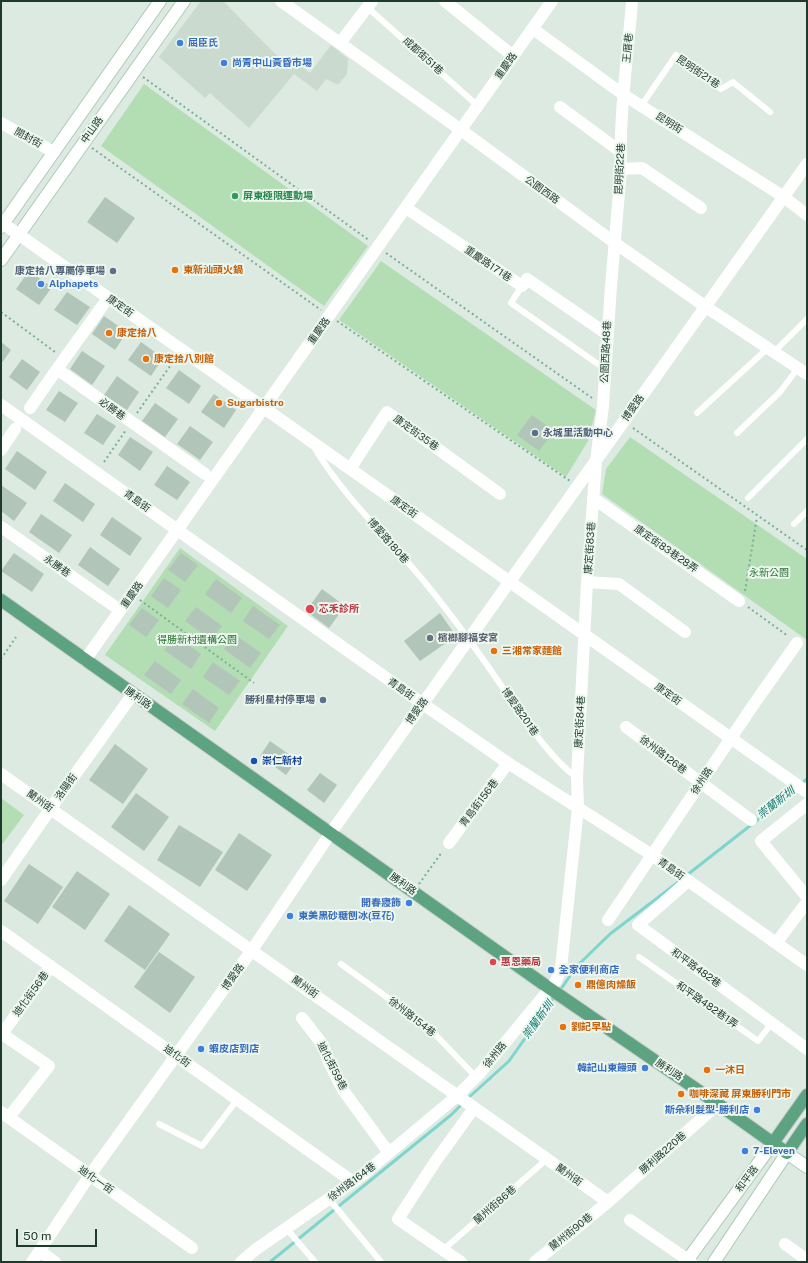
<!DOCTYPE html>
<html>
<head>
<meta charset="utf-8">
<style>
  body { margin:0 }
  #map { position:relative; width:808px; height:1263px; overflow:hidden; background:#dceae1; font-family:"Public Sans",sans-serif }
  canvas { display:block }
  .frame { position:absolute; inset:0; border:2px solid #1d3a2c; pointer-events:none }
  .scale { position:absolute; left:16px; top:1229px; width:81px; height:18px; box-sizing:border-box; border:2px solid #1d3a2c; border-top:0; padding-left:5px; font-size:12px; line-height:14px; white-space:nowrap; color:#1d3a2c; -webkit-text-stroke:3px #edf7ef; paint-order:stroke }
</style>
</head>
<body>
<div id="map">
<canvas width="808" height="1263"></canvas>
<div class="frame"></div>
<div class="scale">50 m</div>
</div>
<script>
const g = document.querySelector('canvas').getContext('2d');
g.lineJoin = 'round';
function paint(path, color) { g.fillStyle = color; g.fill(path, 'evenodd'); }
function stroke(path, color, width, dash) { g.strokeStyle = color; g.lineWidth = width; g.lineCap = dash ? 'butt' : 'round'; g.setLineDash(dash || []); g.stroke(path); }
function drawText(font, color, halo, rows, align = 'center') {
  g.font = font + ' "Public Sans","Noto Sans TC",sans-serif'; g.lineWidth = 4; g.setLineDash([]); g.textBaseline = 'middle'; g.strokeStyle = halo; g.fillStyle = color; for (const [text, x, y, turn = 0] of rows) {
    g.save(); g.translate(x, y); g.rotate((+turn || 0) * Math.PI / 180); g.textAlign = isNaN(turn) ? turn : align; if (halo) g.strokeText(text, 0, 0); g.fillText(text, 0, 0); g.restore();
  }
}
paint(new Path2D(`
  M201 1H223L287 66 293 59 310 73 331 45 348 59 347 74 338 85 326 79 317 91 294 74 249 128 210 93 205 98 159 57Z`), '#cbdacf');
paint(new Path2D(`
  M144 84 368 246 324 306 101 146Z
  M381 261 596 410 588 441 566 477 339 320Z
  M630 437 807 559V640L602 494 606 469Z
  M180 548 288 626 215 731 105 655Z
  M1 798 24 815 1 846Z`), '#b3deb4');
stroke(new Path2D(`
  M801 784 807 779
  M687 875 774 807 797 788
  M559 992 576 967 610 934 681 880
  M467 1099 509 1061 555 996
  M270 1262 451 1115 463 1103`), '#7fd5ce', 3);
paint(new Path2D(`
  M105 197 135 218 117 243 87 222Z
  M29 271 52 287 39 305 16 289Z
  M67 292 90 307 77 325 54 310Z
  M104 316 127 332 115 350 92 334Z
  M1 342 11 350 1 364Z
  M141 342 163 358 151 376 128 360Z
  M82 351 105 366 92 385 70 369Z
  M22 359 40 372 27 390 9 377Z
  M179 370 201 386 189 404 166 388Z
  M117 376 139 392 127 410 104 395Z
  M59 391 78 403 65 422 46 410Z
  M214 394 236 410 224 428 201 412Z
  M155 403 178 419 165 437 142 421Z
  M97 414 116 426 103 445 84 433Z
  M532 415 554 431 539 451 517 435Z
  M190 426 213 442 200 460 177 444Z
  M130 437 153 452 140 471 118 455Z
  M17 451 47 472 35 490 5 469Z
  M167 466 190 482 177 500 154 485Z
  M65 483 95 504 83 522 53 501Z
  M1 485 27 503 14 521 1 511Z
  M41 514 72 535 59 553 29 532Z
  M112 517 142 538 130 556 100 535Z
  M90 547 120 569 108 586 78 565Z
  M14 553 44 574 32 592 1 571Z
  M181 553 198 565 185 582 168 570Z
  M164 578 181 590 168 608 151 596Z
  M216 579 242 598 231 613 205 594Z
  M322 589 345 606 329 628 306 611Z
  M253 606 280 625 269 639 243 621Z
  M196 607 222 626 211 640 185 621Z
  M142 608 159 620 146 637 129 625Z
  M440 613 456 636 420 661 404 641Z
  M234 634 261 653 250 668 224 649Z
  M175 635 201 654 191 669 164 650Z
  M155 661 181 680 171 694 144 675Z
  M213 662 240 681 229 695 203 677Z
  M193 689 219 708 209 723 182 704Z
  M270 741 297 760 286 775 260 756Z
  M115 744 148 769 123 804 89 780Z
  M320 773 337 785 324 803 307 790Z
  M136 793 169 817 144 851 111 827Z
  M179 825 223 852 200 887 157 860Z
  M239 833 272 855 247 891 215 870Z
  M29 864 63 887 38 924 4 901Z
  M77 871 110 894 85 930 52 907Z
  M129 905 170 934 145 970 104 941Z
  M159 952 195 977 170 1013 134 987Z`), '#b2c5b9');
const secondary = new Path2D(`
  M1 227 160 1
  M1 260 184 1
  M686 1262 773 1143
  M714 1262 787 1153 807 1167`);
const primary = new Path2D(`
  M1 600 549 988 718 1104 787 1153 807 1124
  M773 1143 807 1095`);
stroke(secondary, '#afcbba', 14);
stroke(primary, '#c0c8c4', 14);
stroke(new Path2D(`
  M143 77 370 241
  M92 148 321 310
  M386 253 592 398
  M1 312 55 352
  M337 321 570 481
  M137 413 175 359
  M633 428 807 550
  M104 462 126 430
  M745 591 757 517
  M140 600 254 683
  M748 607 788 636
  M1 659 16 637
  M419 884 442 852`), '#7ab093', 2, [2, 3]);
stroke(new Path2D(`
  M367 7 478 106
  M641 106 676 55 721 89 733 82 770 112
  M522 286 511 303 605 369
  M774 352 807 319
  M697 413 768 348
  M737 433 780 392 798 368
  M314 447C344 498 390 539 427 585 454 618 479 653 503 688 526 720 546 754 577 778
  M748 498 807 439
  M794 524 807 511
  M639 957 758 1041 772 1023
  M341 964 428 1027 476 1077
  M159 1124 202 1146 237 1100
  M329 1199 381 1262
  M286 1228 315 1262
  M443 1250 547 1159`), '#fff', 6);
stroke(new Path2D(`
  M281 1 461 130 615 243 706 307 807 374
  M445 1 513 56
  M533 29 624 95 784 197 807 215
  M340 43 372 1
  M560 107 621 152
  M1 123 54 152
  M621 169 642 168 701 208
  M406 208 522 286 527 279 607 334
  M1 222 807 792
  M57 369 103 305
  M1 405 423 704 508 763 652 855 807 965
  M30 408 57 369 205 474
  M1 450 15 429
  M350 469 387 412 500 494
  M593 498 739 601
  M1 527 114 606
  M587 582 619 584 685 632
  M85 660 552 1
  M626 727 751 820
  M1 774 608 1202
  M449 843 508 763
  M1 880 51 808 133 694
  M688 881 638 925 807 1049
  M807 897 761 841 807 804
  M608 920 754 704 797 643
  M1 931 353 1182
  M776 943 807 902
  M302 1018 323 1045 328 1060 343 1090 389 1153
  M1 1112 192 1248
  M9 1117 49 1066 2 1034 51 966
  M630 1220 691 1262
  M785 1244 807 1260
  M40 1251 55 1262
  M32 1262 90 1175 252 950 330 834 807 164
  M241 1262 255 1250 360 1177 457 1096 481 1072 556 981 561 968 578 808 577 778 587 582 596 461 603 406 611 286 621 169C619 113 628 56 632 1
  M461 1262 443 1250 398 1219 435 1162 474 1108
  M535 1262 608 1202 718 1104`), '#fff', 12);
stroke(secondary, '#fff', 12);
stroke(primary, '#5da381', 12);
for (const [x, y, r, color] of [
  [180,43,4,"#3f7fe0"],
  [224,63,4,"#3f7fe0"],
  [235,196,4,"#2e9e5b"],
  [175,270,4,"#e8710a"],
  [113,271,4,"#5c6f8a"],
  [41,284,4,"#3f7fe0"],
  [109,333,4,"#e8710a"],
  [146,359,4,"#e8710a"],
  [219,403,4,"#e8710a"],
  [535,433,4,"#5c6f8a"],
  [310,609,5,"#e0444e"],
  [430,638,4,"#6b7280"],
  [494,651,4,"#e8710a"],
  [323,700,4,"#5c6f8a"],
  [254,761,4,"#1a4fb4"],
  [409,903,4,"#3f7fe0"],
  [290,916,4,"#3f7fe0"],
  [493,962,4,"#e0444e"],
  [551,970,4,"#3f7fe0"],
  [578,985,4,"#e8710a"],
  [563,1027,4,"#e8710a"],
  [201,1049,4,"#3f7fe0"],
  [645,1068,4,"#3f7fe0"],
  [707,1070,4,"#e8710a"],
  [681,1094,4,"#e8710a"],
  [757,1110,4,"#3f7fe0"],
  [745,1151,4,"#3f7fe0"]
]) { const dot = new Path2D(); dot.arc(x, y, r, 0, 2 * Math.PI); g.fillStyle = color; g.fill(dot); stroke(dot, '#edf7ef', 1.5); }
drawText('bold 10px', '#366cbe', '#edf7ef', [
  ["屈臣氏",188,43],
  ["尚青中山黃昏市場",232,63],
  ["Alphapets",49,284],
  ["開春寢飾",401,903,"right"],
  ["東美黑砂糖刨冰(豆花)",298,916],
  ["全家便利商店",559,970],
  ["蝦皮店到店",209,1049],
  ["韓記山東饅頭",637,1068,"right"],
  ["斯朵利髮型-勝利店",749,1110,"right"],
  ["7-Eleven",753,1151]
], 'left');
drawText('10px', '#1d3a2c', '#edf7ef', [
  ["王厝巷",628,48,-85],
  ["成都街51巷",423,56,42],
  ["重慶路",506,66,-55],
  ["昆明街21巷",698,72,34],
  ["昆明街",669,123,32],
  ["中山路",92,130,-55],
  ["開封街",28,138,29],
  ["昆明街22巷",620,169,-87],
  ["公園西路",542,190,36],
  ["重慶路171巷",488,264,34],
  ["康定街",120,306,35],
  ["重慶路",319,331,-55],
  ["公園西路48巷",606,352,-87],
  ["博愛路",633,408,-55],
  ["必勝巷",112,409,36],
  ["康定街35巷",416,433,36],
  ["青島街",137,501,35],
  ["康定街",404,507,35],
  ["博愛路180巷",388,541,49],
  ["康定街83巷",590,548,-86],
  ["康定街83巷28弄",666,549,35],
  ["永勝巷",57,566,35],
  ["重慶路",132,595,-55],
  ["青島街",401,689,35],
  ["康定街",668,694,35],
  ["勝利路",138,698,35],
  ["博愛路",417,711,-54],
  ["博愛路201巷",520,712,55],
  ["康定街84巷",580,722,-87],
  ["徐州路126巷",663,755,37],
  ["徐州路",702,781,-56],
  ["洛陽街",66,787,-54],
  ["蘭州街",40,801,35],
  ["青島街156巷",479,803,-53],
  ["青島街",671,869,35],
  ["勝利路",403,884,35],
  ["和平路482巷",696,968,36],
  ["博愛路",233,977,-54],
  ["蘭州街",305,987,35],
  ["迪化街56巷",31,994,-54],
  ["和平路482巷1弄",707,1005,35],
  ["徐州路154巷",412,1017,38],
  ["徐州路",495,1055,-51],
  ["迪化街",177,1056,36],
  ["迪化街59巷",332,1066,63],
  ["勝利路",669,1070,34],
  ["勝利路220巷",663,1153,-41],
  ["蘭州街",569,1175,35],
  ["和平路",747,1179,-53],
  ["迪化一街",96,1180,35],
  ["徐州路164巷",352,1182,-37],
  ["蘭州街86巷",495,1205,-41],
  ["蘭州街90巷",571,1232,-39]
]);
drawText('bold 10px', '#27864d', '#edf7ef', [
  ["屏東極限運動場",243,196]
], 'left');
drawText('bold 10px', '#c56008', '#edf7ef', [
  ["東新汕頭火鍋",183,270],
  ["康定拾八",117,333],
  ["康定拾八別館",154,359],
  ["Sugarbistro",227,403],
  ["三湘常家麵館",502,651],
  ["鼎億肉燥飯",586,985],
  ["劉記早點",571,1027],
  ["一沐日",715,1070],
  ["咖啡深藏 屏東勝利門市",689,1094]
], 'left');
drawText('bold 10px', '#4e5e75', '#edf7ef', [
  ["康定拾八專屬停車場",105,271],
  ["永城里活動中心",543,433,"left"],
  ["勝利星村停車場",315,700]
], 'right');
drawText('10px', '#257431', '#edf7ef', [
  ["永新公園",769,573],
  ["得勝新村遺構公園",197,640]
]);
drawText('bold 10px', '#be3a42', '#edf7ef', [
  ["芯禾診所",319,609],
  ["惠恩藥局",501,962]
], 'left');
drawText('bold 10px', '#5b616d', '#edf7ef', [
  ["檳榔腳福安宮",438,638]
], 'left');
drawText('bold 10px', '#164399', '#edf7ef', [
  ["崇仁新村",262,761]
], 'left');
drawText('italic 11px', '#147a73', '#edf7ef', [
  ["崇蘭新圳",776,803,-38],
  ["崇蘭新圳",538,1020,-54]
]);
</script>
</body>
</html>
